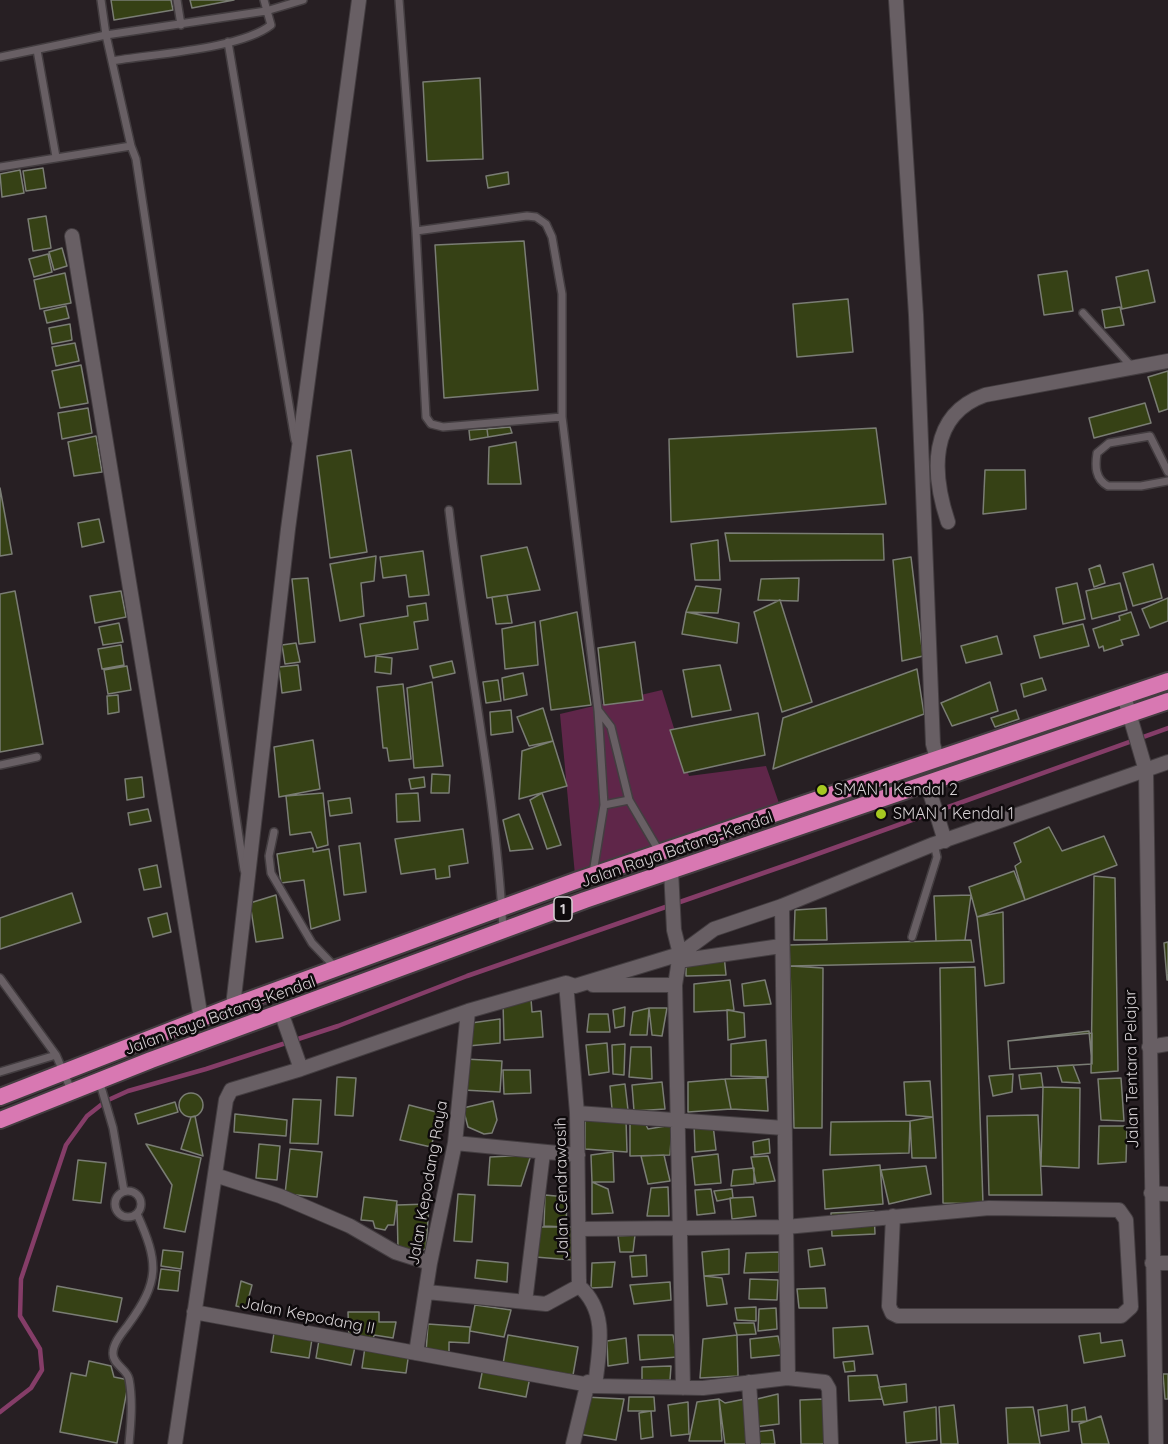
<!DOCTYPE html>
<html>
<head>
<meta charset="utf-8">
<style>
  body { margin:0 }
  canvas { display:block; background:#271f23 }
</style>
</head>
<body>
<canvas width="1168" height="1444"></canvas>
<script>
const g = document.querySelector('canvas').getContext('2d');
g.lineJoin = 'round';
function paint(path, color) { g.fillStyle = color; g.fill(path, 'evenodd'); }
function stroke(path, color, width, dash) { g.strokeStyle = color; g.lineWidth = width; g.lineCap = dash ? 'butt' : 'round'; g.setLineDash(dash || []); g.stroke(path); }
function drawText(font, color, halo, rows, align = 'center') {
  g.font = font + ' Quicksand,sans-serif'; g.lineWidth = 5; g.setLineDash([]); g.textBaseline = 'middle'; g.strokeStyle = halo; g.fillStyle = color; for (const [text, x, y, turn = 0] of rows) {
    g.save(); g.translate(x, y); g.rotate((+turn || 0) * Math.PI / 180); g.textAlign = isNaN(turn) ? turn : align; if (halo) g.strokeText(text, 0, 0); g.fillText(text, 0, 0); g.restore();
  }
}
paint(new Path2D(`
  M662 690 689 776 766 766 780 806 575 875 560 714Z`), '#5f2649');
stroke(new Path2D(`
  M0 1412 31 1388 42 1370 40 1349 20 1316 21 1279 66 1145 87 1116 106 1101 128 1091 206 1069 338 1026 467 976 795 862 1168 728`), '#853d68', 4.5);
const building = new Path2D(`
  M111 0H171L173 10 114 20Z
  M190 0H234L192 8Z
  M480 78 483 159 427 161 423 82Z
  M43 168 46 188 26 191 23 171Z
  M20 170 24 193 2 197 0 174Z
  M508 172 509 184 488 188 486 176Z
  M46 216 51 248 33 251 28 219Z
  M524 241 538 390 444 398 435 245Z
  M62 248 67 266 54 270 49 252Z
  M48 254 52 272 34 277 29 259Z
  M1148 270 1155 302 1122 309 1116 277Z
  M1067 271 1073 311 1044 315 1038 275Z
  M65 273 71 303 40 309 34 280Z
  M848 299 853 352 797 357 793 304Z
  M66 306 69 318 47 323 44 311Z
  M1120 307 1124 325 1105 328 1102 310Z
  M70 324 72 340 52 344 49 328Z
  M75 343 79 361 56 366 52 347Z
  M81 365 88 403 60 408 52 371Z
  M1168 371V409L1159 412 1148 377Z
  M1145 403 1151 423 1094 438 1089 418Z
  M88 408 92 433 62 439 58 413Z
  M510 427 512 433 488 437 487 429Z
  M876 428 886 504 671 522 669 439Z
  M487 429 488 437 470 440 469 430Z
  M96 436 102 472 74 476 68 442Z
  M516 442 521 484H488L489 447Z
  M351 450 367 552 330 558 317 456Z
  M985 470H1025L1026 509 983 514Z
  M0 488 12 554 0 556Z
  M99 519 104 542 82 547 78 523Z
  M725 533 883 534 884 560 730 561Z
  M718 540 720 580H695L691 544Z
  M527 547 540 590 487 598 481 556Z
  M423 551 429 595 409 597 406 575 383 578 380 557Z
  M376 556 374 581 361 583 364 616 340 621 330 564Z
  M911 557 923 656 902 661 893 560Z
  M1153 564 1162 598 1133 606 1123 573Z
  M1100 565 1105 583 1094 587 1089 569Z
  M308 578 315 642 299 644 292 579Z
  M799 578 798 601 758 600 761 579Z
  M1077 583 1085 619 1063 624 1056 588Z
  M1120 583 1127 610 1092 619 1086 591Z
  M696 586 721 589 718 613 686 612Z
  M15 591 43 744 0 752V594Z
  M121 591 126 617 95 623 90 596Z
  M507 595 512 623 496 624 492 597Z
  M1168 598V621L1150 628 1142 609Z
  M780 600 812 702 782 712 754 612Z
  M426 603 428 620 414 622 418 649 365 657 360 624 408 616 407 606Z
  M577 612 591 705 551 710 540 621Z
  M686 612 739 623 737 643 682 634Z
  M1131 612 1139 635 1121 640 1123 645 1104 651 1103 646 1099 648 1093 629 1120 620 1119 616Z
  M535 622 538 665 505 669 502 629Z
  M119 623 123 642 103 645 99 627Z
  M1083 624 1089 646 1040 658 1034 636Z
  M997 636 1002 654 966 663 961 646Z
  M635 642 643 700 604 705 598 648Z
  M296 643 300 662 285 664 282 645Z
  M121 645 124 665 102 669 98 649Z
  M376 656 392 658 391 674 375 672Z
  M452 661 455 673 433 678 430 666Z
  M298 665 301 690 282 693 279 667Z
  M720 665 731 710 692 717 683 670Z
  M127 666 131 690 108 694 104 670Z
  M917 669 924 714 773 769 783 718Z
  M523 673 527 695 504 700 502 678Z
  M1042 678 1046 690 1024 697 1021 684Z
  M498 680 501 701 486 703 483 682Z
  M432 682 443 766 414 768 407 688Z
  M990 682 998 711 952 726 941 703Z
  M403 684 411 759 389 761 387 748H383L377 687Z
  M118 695 119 712 108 714 107 696Z
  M543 708 553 741 529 746 517 717Z
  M511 710 513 732 491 735 490 712Z
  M1016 710 1019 719 995 727 991 718Z
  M758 713 765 755 684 773 670 730Z
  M313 740 320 789 279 797 274 747Z
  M553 741 567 786 519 799 522 751Z
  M432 774 450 775 449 793H431Z
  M142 777 144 797 127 800 125 779Z
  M424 777 425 787 411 789 409 779Z
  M323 793 328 845 317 848 311 832 290 835 286 796Z
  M418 793 420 821 397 822 396 794Z
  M542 793 561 845 547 849 530 800Z
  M350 798 352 813 330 816 328 801Z
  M148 809 151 821 130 825 128 813Z
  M519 814 533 849 510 851 503 820Z
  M1049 827 1062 851 1104 836 1117 865 1025 900 1015 866 1021 862 1014 843Z
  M463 829 468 863 449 866 450 877 436 879 435 869 401 874 395 839Z
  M360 843 366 892 344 895 339 846Z
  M313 848V852L329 849 340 920 311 929 304 880 281 883 277 854Z
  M157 865 161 887 144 890 139 869Z
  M1014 871 1025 900 977 917 969 887Z
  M1094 876 1115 878 1118 1071 1091 1073Z
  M72 893 81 922 0 949V918Z
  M276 895 283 938 256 942 250 903Z
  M971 895 965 940 936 941 934 896Z
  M826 908 827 940H794L795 910Z
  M1003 912 1004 983 985 986 977 917Z
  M167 913 171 932 153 937 148 918Z
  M971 940 974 962 790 966 789 945Z
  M1168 942V980H1167L1164 943Z
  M724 955 726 975 686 976V958Z
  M790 966 823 968 822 1128H794Z
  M975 967 983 1204 943 1203 940 968Z
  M730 980 734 1010 694 1012V984Z
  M765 980 771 1004 744 1006 742 984Z
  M531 999 532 1012 541 1011 543 1037 504 1040 503 1003Z
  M625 1007 624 1026 615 1028 613 1010Z
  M649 1008 647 1035H630L633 1012Z
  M649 1008H667L662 1036 652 1035Z
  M727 1010 744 1013 745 1037 728 1040Z
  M589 1014H608L610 1032H587Z
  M500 1019V1043L468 1046 471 1023Z
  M1089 1031 1092 1064 1010 1069 1008 1041Z
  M1092 1033V1064L1010 1069 1008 1041Z
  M766 1040 768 1077 731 1076V1044Z
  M607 1043 609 1072 589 1075 586 1045Z
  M625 1044 624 1075 613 1074 612 1045Z
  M631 1047H651L652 1079 629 1077Z
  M465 1059 502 1061 500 1092 463 1090Z
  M1073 1065 1080 1083 1062 1082 1057 1066Z
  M503 1070H530L531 1093 504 1094Z
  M1041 1073 1043 1087 1021 1089 1019 1075Z
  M1013 1074 1012 1092 993 1096 989 1076Z
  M337 1077 356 1078 353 1116 335 1115Z
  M766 1078 768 1111 731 1109 725 1079Z
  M1121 1078 1124 1121 1101 1120 1098 1079Z
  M725 1079 731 1109 688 1112V1082Z
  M930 1081 933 1117 906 1115 904 1082Z
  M662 1082 665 1109 634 1111 632 1085Z
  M625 1084 628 1110 612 1109 610 1086Z
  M1043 1087 1080 1088 1079 1168 1041 1166Z
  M179 1105a12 12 0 1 1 24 0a12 12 0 1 1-24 0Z
  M293 1099 321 1100 318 1144 290 1143Z
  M493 1101 497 1120 492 1133 484 1134 468 1127 463 1108Z
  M175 1102 178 1112 138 1124 135 1114Z
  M409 1105 440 1113 431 1147 400 1140Z
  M235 1114 287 1120 286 1136 234 1132Z
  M1038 1115 1042 1195H989L987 1116Z
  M195 1116 203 1156 181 1149 191 1117Z
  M933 1117 936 1158H912L910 1121Z
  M585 1120H626L627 1152 585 1149Z
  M910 1121 909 1153 830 1155 831 1122Z
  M630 1122 645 1123 648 1129 672 1125 670 1155 630 1156Z
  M694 1123 713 1125 716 1150 695 1152Z
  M1099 1126H1127L1126 1162 1098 1164Z
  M769 1139 770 1153 754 1155 753 1142Z
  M146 1144 201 1158 185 1232 164 1228 172 1185Z
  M259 1144 280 1146 277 1180 256 1178Z
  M290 1149 322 1152 317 1197 285 1194Z
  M613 1152 614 1182H592L591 1155Z
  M718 1154 721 1183 695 1185 692 1157Z
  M531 1155 521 1186 488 1185 490 1157Z
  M664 1155 670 1181 648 1184 641 1156Z
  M768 1156 775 1181 756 1183 751 1157Z
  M78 1160 106 1163 101 1203 73 1200Z
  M880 1165 883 1204 825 1209 823 1170Z
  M926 1166 931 1194 889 1204 881 1170Z
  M754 1168V1184L731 1186 733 1170Z
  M592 1182 608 1189 613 1213 592 1214Z
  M668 1187 669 1216H647L651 1188Z
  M711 1189 715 1213 697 1215 695 1190Z
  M732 1189 733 1198 717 1201 714 1191Z
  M458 1194 475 1195 472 1242 454 1241Z
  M545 1195 567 1197 566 1227 544 1226Z
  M364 1197 397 1201 394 1225H388L385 1230 375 1228 373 1221 361 1220Z
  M753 1197 756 1216 732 1219 730 1198Z
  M429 1204 426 1249 405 1255 398 1249 397 1205Z
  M874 1211 875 1234 832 1236 831 1213Z
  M538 1227H572L573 1260 535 1257Z
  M635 1235 633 1252H620L618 1236Z
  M822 1248 825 1265 810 1267 808 1250Z
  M729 1249V1274L704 1276 702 1252Z
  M163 1250 183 1252 181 1269 161 1266Z
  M779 1252V1272L744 1273 746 1253Z
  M646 1255 647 1276 632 1277 630 1256Z
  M477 1260 508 1263 507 1282 475 1278Z
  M615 1262 612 1287 591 1288 592 1263Z
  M161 1269 180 1271 178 1291 158 1289Z
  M704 1276 722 1278 727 1304 707 1306Z
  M750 1279 778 1280 777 1300 749 1299Z
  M241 1281 252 1285 246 1308 236 1306Z
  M670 1282 671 1300 634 1304 630 1285Z
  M57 1286 122 1298 117 1322 53 1311Z
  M825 1288 827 1308H799L797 1289Z
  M475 1305 511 1310 504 1337 470 1331Z
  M756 1307V1321L737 1320 735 1308Z
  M776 1308 777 1329 758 1331 759 1309Z
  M348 1312H379V1322H396L393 1338 374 1335 373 1340 349 1337Z
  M734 1323H754L756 1334 737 1335Z
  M428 1324 470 1327 469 1343 449 1342V1355L426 1353Z
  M868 1326 873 1354 834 1358 833 1328Z
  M274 1333 312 1339 309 1358 271 1352Z
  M1100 1333 1101 1343 1122 1340 1125 1356 1084 1363 1079 1336Z
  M508 1335 578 1347 573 1375 503 1364Z
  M638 1335H673L677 1357 640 1360Z
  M737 1335 738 1376 700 1378 703 1339Z
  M778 1336 782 1355 751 1358 750 1339Z
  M626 1338 628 1363 608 1366 607 1341Z
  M319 1340 355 1347 351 1365 316 1358Z
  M365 1347 409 1352 406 1373 362 1368Z
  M89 1361 111 1366 114 1377 129 1380 117 1443 60 1432 71 1373 86 1376Z
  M854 1361 855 1371 845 1372 843 1362Z
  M671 1366 670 1380H642V1367Z
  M483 1368 530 1377 526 1397 479 1388Z
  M1163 1374H1168V1399H1165Z
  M877 1375 882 1399 849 1401 848 1376Z
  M906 1384 907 1402 884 1405 879 1387Z
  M778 1394 779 1424 754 1427 757 1399Z
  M585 1397 624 1399 616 1440 578 1434Z
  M629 1397H654L655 1411H628Z
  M719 1399 722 1441H689L697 1402Z
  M719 1399 725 1403 745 1399 749 1444H725Z
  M823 1399 825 1444H801L800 1400Z
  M688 1402 689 1434 671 1436 668 1405Z
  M954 1405 958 1444H941L939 1407Z
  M1067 1405 1069 1431 1041 1436 1038 1410Z
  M936 1407 937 1440 906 1443 904 1412Z
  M1033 1407 1040 1444H1008L1006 1408Z
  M1085 1407 1087 1421 1072 1422V1410Z
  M651 1411 653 1437 641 1439 639 1413Z
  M1101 1416 1109 1444H1082L1079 1424Z
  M773 1430 775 1444H756L755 1432Z`);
paint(building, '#364115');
stroke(building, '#7a7d74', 1.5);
const service = new Path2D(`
  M101 0 106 35 131 146
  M177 0 181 25
  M399 0 416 231 426 417 431 424 443 427 562 417
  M228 42 295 440
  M37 50 56 157
  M0 57 106 35 266 11 303 0
  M112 61C152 54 241 49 271 25L264 0
  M0 167 131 146 136 159 244 870
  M416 231 527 216 536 217 546 224 552 237 562 294V417L598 710 604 805 593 873
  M1083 313 1132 367
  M1168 472 1150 436 1109 443 1097 453C1095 466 1095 479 1108 486H1141L1168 481
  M449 510C465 650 496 789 503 930
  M598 710 611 727 629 800 659 851
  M0 765 37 757
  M604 805 629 800
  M274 832 269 856 271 873 312 943 335 967
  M912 937 937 857 934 844
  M0 978 56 1055 72 1092
  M0 1072 56 1055
  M99 1080 113 1128 124 1191
  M115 1204a13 13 0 1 1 26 0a13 13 0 1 1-26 0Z
  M129 1444C131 1423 133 1400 129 1379 127 1369 112 1364 113 1353 113 1343 122 1333 128 1325 160 1281 159 1263 137 1214`);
const minor = new Path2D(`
  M896 0 916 315 933 744 937 759
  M72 236 201 1019
  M948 522C932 474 928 415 985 395L1168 361
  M1124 696 1146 771 1156 1444
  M927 783 945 841
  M671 870 674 930 680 954 675 985 683 1388
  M782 906 788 1378
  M678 961 781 946
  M566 983 575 986 680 954 714 929 782 906 934 844 1168 762
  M593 985H675
  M233 1006 288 529 359 0
  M281 1012 301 1069
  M1149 1047 1168 1044
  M577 1113 784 1128
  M455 1143 578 1155
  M215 1175 280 1196 350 1226 395 1252 430 1263
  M1151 1193 1168 1194
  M580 1229 786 1227 989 1208 1119 1210 1126 1220 1131 1307 1121 1316H898L892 1313 889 1306 893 1216
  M1152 1263H1168
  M579 1279V1286C609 1312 599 1350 595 1386
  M427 1292 546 1304 579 1286 577 1113 566 983
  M525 1302 543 1153
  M194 1312 595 1386 703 1388 787 1378 825 1382 829 1389 831 1444
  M416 1353 430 1263 455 1143 468 1011
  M749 1382 753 1444
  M175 1444 226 1100 231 1090 301 1069 468 1011 566 983
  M573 1444 588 1382`);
const trunk = new Path2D(`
  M0 1097 233 1006 578 880 1168 681
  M0 1120 151 1060 585 900 1168 701`);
stroke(service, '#433d40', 10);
stroke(minor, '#433d40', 16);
stroke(trunk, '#433d40', 20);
stroke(service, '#685f64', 7);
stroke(minor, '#685f64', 14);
stroke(trunk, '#d878b2', 16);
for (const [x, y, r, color] of [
  [822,790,6,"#a6c821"],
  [881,814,6,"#a6c821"]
]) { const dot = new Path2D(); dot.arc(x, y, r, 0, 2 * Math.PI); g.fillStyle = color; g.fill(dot); stroke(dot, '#0e0a0c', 2); }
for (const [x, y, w] of [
  [563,909,18]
]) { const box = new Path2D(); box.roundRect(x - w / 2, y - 12, w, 24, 4.5); g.fillStyle = '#0e0a0c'; g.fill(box); stroke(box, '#d5d0d3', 1.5); }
drawText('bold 15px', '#d5d0d3', null, [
  ["1",563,909]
]);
drawText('16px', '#d5d0d3', '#0e0a0c', [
  ["SMAN 1 Kendal 2",834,790],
  ["SMAN 1 Kendal 1",893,814]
], 'left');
drawText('16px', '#d5d0d3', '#0e0a0c', [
  ["Jalan Raya Batang-Kendal",677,850,-19],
  ["Jalan Raya Batang-Kendal",220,1016,-20],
  ["Jalan Tentara Pelajar",1132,1069,-91],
  ["Jalan Kepodang Raya",428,1183,-80],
  ["Jalan Cendrawasih",562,1188,-91],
  ["Jalan Kepodang II",308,1316,11]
]);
</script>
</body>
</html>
